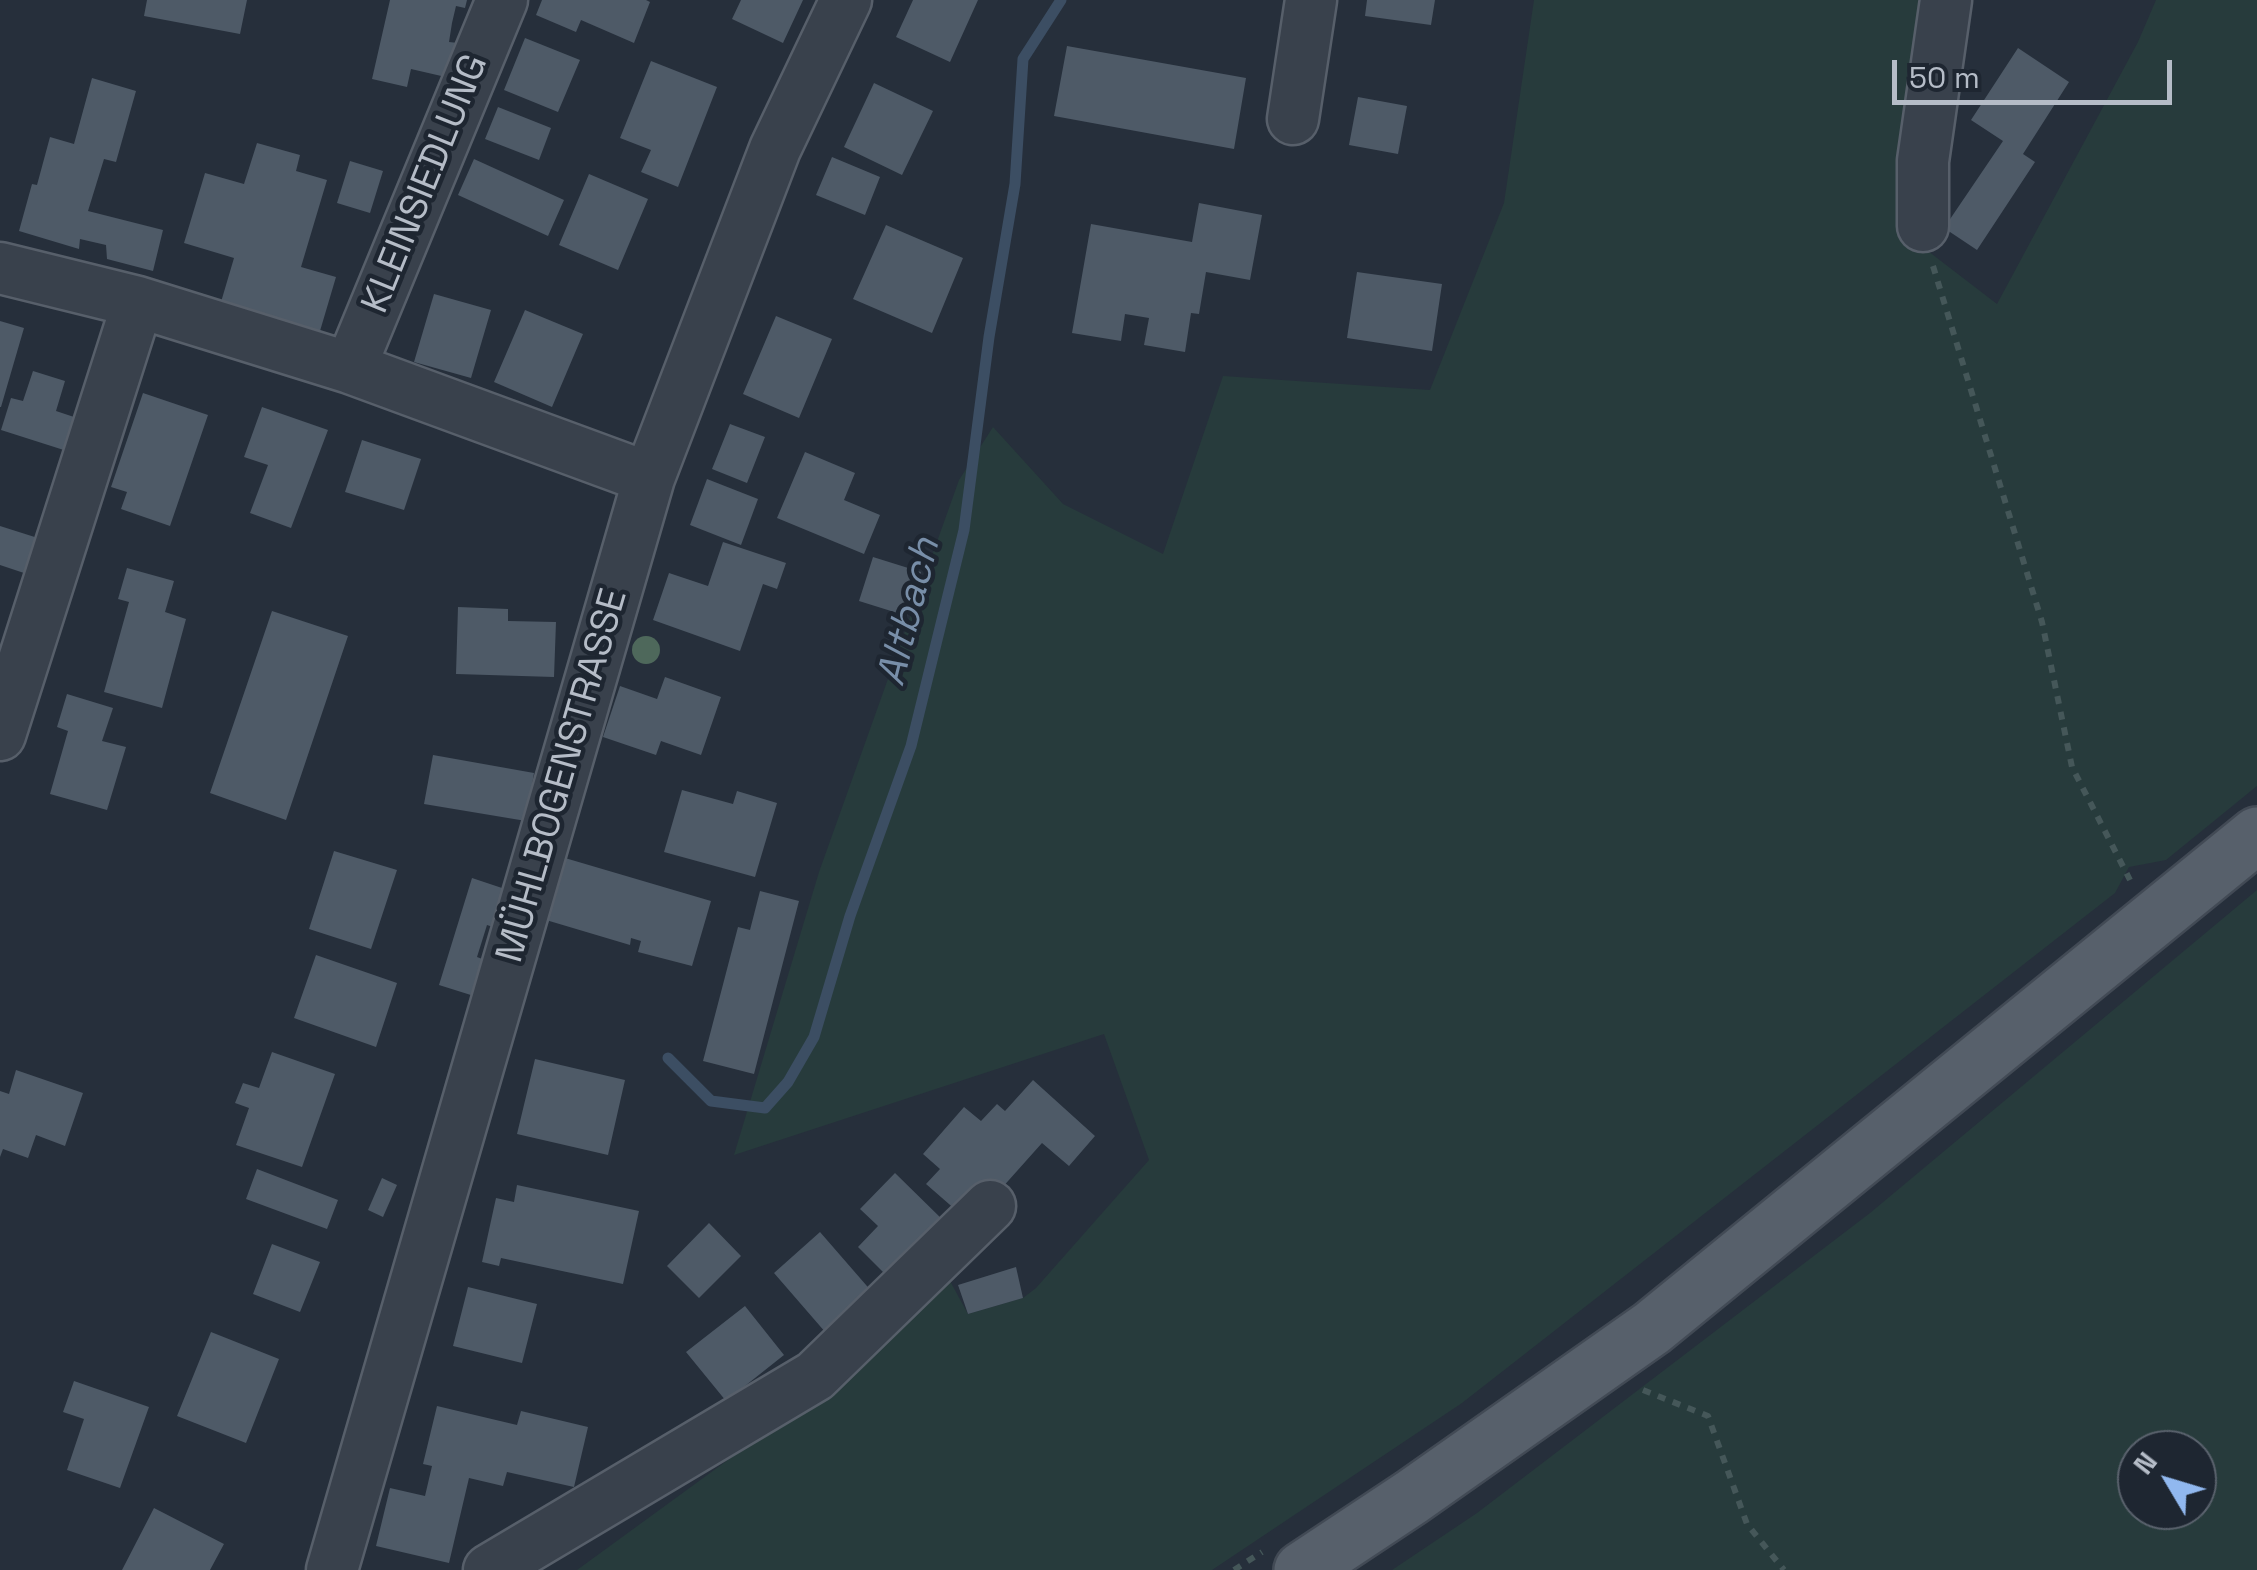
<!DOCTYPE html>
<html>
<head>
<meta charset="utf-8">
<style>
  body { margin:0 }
  #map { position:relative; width:2257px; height:1570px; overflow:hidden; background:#262f3b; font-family:"Space Grotesk",sans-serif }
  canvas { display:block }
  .north { position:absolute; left:2117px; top:1430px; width:100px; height:100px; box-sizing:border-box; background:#1e2631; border:2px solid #5a626d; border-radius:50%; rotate:308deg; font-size:28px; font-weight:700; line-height:40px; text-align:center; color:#b5bcc7 }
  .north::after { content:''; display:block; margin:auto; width:35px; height:45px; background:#91b8ef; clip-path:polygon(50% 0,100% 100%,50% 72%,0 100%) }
  .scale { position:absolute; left:1892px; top:60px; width:280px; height:45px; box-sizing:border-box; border:5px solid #b5bcc7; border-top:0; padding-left:12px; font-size:30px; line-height:35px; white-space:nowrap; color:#b5bcc7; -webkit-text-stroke:8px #1e2631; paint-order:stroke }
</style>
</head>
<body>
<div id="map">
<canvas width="2257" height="1570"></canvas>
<div class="north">N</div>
<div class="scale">50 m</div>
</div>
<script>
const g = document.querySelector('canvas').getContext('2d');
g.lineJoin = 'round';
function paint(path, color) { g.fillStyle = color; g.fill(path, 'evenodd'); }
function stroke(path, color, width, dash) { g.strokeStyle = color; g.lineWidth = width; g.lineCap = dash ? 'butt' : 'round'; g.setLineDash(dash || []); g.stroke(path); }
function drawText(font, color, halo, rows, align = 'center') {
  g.font = font + ' "Space Grotesk",sans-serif'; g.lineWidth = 9; g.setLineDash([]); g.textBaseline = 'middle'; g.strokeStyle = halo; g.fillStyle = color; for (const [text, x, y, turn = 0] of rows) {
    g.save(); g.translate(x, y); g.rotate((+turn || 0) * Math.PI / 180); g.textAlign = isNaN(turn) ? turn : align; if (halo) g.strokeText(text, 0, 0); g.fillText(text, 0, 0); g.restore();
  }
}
paint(new Path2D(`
  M1534 0H1924L1911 238 1997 304 2138 42 2156 0H2257V786L2166 860 2129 867 2115 893 1462 1403 1212 1570H577L828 1387 944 1270 968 1314 1023 1298 1036 1288 1149 1160 1104 1034 734 1155 819 872 959 480 993 427 1063 504 1163 554 1223 376 1430 390 1504 203Z
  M2257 890V1570H1392L1477 1513 1870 1213ZM2137 1450H2197V1510H2137Z`), '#273b3c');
stroke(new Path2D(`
  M668 1058 711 1101 765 1108 788 1082 814 1037 850 916 911 746 964 530 989 337 1015 184 1023 59 1061 0`), '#3c4e63', 11);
paint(new Path2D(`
  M147 0H247L240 34 144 16Z
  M390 0H467L465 8 456 6 452 23 449 42 458 43 450 78 411 69 407 87 372 79Z
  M542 0H646L650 2 634 43 581 20 576 32 536 15Z
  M741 0H803L783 43 732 19Z
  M913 0H978L950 62 896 37Z
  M1367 0H1435L1431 25 1365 16Z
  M525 38 580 60 558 112 504 90Z
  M1067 46 1246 78 1234 149 1054 116Z
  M2018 48 2069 82 2023 154 2035 162 1977 250 1944 228 2003 141 1971 120Z
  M651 61 717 87 678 187 641 172 651 150 620 138Z
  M92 78 136 91 116 162 104 159 88 211 163 230 153 271 107 259 106 245 80 239 79 249 19 231 32 184 37 185 50 137 74 144Z
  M874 83 933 111 902 175 844 147Z
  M1358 97 1407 106 1398 154 1349 145Z
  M498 107 551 128 539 160 485 139Z
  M257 143 300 155 296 171 327 180 301 267 336 277 320 331 221 302 234 258 184 243 205 173 244 184Z
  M832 157 880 177 865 215 816 195Z
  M474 159 564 200 548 236 458 195Z
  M350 161 383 171 370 213 337 203Z
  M589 174 648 199 618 270 559 245Z
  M1199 203 1262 215 1250 280 1206 272 1199 314 1191 313 1185 352 1144 345 1149 318 1125 314 1121 341 1072 333 1091 224 1192 242Z
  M886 225 963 258 932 333 853 299Z
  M1357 272 1442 284 1432 351 1347 338Z
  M434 294 491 310 471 378 414 362Z
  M525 310 583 334 552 407 494 382Z
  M776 316 832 339 799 418 743 394Z
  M0 321 24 328 1 407H0Z
  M33 371 65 381 56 411 80 419 70 452 1 430 11 398 23 401Z
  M143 393 208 415 170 526 121 509 127 492 111 487Z
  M262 407 328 430 291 528 250 513 268 465 244 457Z
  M730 424 765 437 747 483 712 469Z
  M362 440 421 459 404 510 345 492Z
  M805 452 855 473 844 500 880 515 864 554 777 518Z
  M707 479 758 499 741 545 690 525Z
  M0 526 41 539 30 575 0 565Z
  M723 542 786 563 777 589 763 584 740 651 653 620 669 573 708 586Z
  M873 557 921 572 907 616 859 601Z
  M127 568 174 581 165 612 186 619 162 708 104 692 129 602 118 599Z
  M458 607 508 609V621L556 622 554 677 456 674Z
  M272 611 348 636 286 820 210 793Z
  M665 677 721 697 701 755 661 741 656 755 603 737 620 686 657 699Z
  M67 694 113 708 102 741 126 747 107 810 50 794 68 731 57 727Z
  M433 755 534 773 526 821 424 804Z
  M682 790 733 804 737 791 777 803 755 877 664 852Z
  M334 851 397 870 371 949 309 929Z
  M565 858 711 901 692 966 638 952 641 941 631 938 630 945 546 920Z
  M472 878 508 890 496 928 487 925 477 957 485 960 474 996 439 985Z
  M760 891 799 901 754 1074 703 1061 738 927 750 930Z
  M316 955 397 983 376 1047 294 1018Z
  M272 1052 335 1074 302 1167 236 1145 249 1108 235 1103 243 1083 259 1088Z
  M535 1059 625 1080 608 1155 517 1134Z
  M16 1070 83 1093 65 1146 36 1135 28 1158 3 1149 0 1157V1091L9 1094Z
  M1033 1080 1095 1136 1069 1166 1042 1143 992 1199 957 1211 926 1184 940 1169 923 1154 964 1107 981 1121 997 1104 1005 1111Z
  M257 1169 338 1200 327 1229 246 1199Z
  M895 1173 947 1224 891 1280 858 1247 878 1226 860 1209Z
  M382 1178 397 1185 383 1217 368 1210Z
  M517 1185 639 1211 623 1284 501 1258 499 1266 482 1262 496 1198 514 1202Z
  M709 1223 741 1256 699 1298 667 1266Z
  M820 1232 873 1293 826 1333 774 1273Z
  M272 1244 320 1262 300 1312 253 1294Z
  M1016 1267 1023 1298 968 1314 958 1285Z
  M468 1287 537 1304 522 1363 453 1346Z
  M745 1306 784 1355 726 1401 686 1352Z
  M211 1332 279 1359 246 1443 177 1416Z
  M74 1381 149 1407 120 1488 67 1470 84 1419 63 1412Z
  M437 1406 517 1425 521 1411 588 1427 574 1487 507 1472 503 1486 469 1478 449 1563 376 1546 390 1488 425 1496 432 1466 423 1464Z
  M154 1508 224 1544 210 1570H122Z`), '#4e5a67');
const minor = new Path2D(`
  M1293 119 1311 0
  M1923 226V161L1946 0
  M0 268 138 302 350 368 649 478
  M350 368 502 0
  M0 735 138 302
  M332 1570 649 478 775 149 846 0
  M489 1570 815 1376 990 1206`);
const major = new Path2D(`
  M1302 1570 1412 1497 1652 1328 2257 835`);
stroke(minor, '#575f6a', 55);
stroke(major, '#424a55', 60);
stroke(new Path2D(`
  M1933 266 2042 622 2072 767 2130 880
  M1643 1390 1708 1416 1747 1524 1784 1570
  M1234 1570 1262 1552`), '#455759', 6, [8, 8]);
stroke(minor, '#39414c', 50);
stroke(major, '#57606b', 55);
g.fillStyle = '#4e685b';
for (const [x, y] of [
  [646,650]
]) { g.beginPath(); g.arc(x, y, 14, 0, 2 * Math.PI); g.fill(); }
drawText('38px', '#b5bcc7', '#1e2631', [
  ["KLEINSIEDLUNG",426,184,-68],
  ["MÜHLBOGENSTRASSE",563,776,-74]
]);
drawText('italic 40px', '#788ea8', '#1e2631', [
  ["Altbach",910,612,-76]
]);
</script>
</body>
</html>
